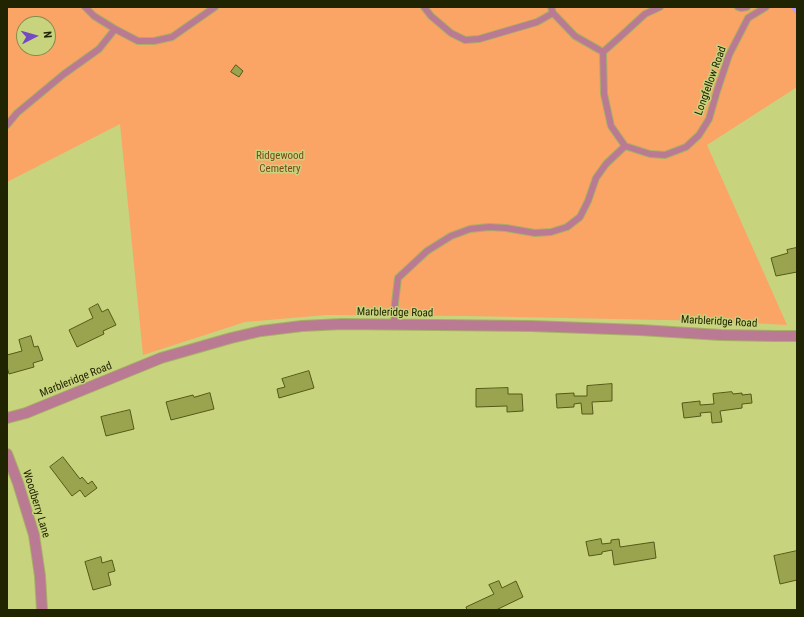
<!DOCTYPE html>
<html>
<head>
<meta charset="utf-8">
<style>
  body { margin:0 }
  #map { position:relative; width:804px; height:617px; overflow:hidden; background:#c8d37e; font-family:"Roboto Condensed",sans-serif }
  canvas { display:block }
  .frame { position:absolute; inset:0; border:8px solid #212401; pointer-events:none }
  .north { position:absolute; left:16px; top:16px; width:40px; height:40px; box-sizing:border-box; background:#c8d37e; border:1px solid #858d4c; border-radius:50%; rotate:84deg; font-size:11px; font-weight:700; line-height:16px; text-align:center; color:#212401 }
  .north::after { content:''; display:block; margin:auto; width:14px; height:18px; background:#734ac3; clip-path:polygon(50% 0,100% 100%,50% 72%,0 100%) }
</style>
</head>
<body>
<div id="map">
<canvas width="804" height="617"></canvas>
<div class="frame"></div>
<div class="north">N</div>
</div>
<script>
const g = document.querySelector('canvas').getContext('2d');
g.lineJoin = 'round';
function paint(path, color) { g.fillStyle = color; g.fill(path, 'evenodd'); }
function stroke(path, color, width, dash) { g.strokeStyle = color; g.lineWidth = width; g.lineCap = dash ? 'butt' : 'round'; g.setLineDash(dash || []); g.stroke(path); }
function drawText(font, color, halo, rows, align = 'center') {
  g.font = font + ' "Roboto Condensed",sans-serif'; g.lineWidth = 3; g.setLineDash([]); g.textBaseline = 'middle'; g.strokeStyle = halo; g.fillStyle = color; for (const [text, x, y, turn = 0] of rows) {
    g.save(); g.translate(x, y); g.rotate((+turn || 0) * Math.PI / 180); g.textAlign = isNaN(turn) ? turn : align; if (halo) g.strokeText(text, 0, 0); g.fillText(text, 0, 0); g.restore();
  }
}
paint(new Path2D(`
  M7 7H797V87L707 145 787 325 714 321 467 316 326 315 245 322 143 355 120 124 7 182ZM24 24H48V48H24Z`), '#faa466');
stroke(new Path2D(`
  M793 7 797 12`), '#b69efa', 4);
const building = new Path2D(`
  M236 65 243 71 239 77 231 72Z
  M796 248 797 250V272L776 276 771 258 788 253 787 250Z
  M98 304 102 312 108 309 116 325 103 331 104 334 77 347 69 330 93 318 89 309Z
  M31 336 34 347 38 346 43 360 33 363 34 367 9 374 7 367V355L22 351 19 340Z
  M309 371 314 388 279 398 277 389 285 387 282 379Z
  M612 384V401L592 402 593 414H582L581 403 574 404V407L557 408 556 394 574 393V396H587V386Z
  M508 388V394H522L523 411 507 412V406L476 407V389Z
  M732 392 733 394 742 393V395L751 394 752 403 742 404V408L720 411 722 422 712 423 711 412 700 413 701 416 684 418 682 403 700 401V405L714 404 713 394Z
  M210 393 214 409 171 420 166 402 193 395 194 397Z
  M130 410 134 429 106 436 101 417Z
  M63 457 80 479 82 477 88 484 92 481 97 488 85 497 80 490 72 496 50 467Z
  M601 539 602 544 611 543V540L619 539 620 547 654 542 656 558 614 565 612 550 602 552V554L589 556 586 542Z
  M797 551V580L780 584 774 556Z
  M101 557 102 563 112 560 115 571 108 573 111 585 93 590 85 562Z
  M499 581 502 588 516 581 523 597 496 610H467L466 607 494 594 489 585Z`);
paint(building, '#9aa44f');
stroke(building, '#535917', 1);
const service = new Path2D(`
  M85 7 94 16 115 29 138 41H154L172 37 215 7
  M424 7 431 16 451 33 465 40 479 39 537 22 553 13
  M551 7 553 13 575 36 603 52
  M738 7 741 8 747 7
  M603 52 604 94 611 126 625 146 650 154 665 155 686 147 699 135 709 119 717 91 729 55 748 18 766 7
  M603 52 621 36 645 14 660 7
  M7 125 17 113 64 74 99 49 115 29
  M394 325 395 303 398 278 427 251 451 236 470 229 489 227 506 228 535 233 551 232 567 227 580 217 588 201 596 178 606 164 625 146`);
const minor = new Path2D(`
  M7 418 26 413 161 358 231 338 261 331 302 326 342 324 531 326 640 330 721 335 775 336H797
  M7 454 18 483 34 535 40 576 42 610`);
stroke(service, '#a7b065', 8);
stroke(minor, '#a7b065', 12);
stroke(service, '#ba7a93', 6);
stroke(minor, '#ba7a93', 10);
drawText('11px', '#212401', '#c8d37e', [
  ["Longfellow Road",711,81,-70],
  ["Marbleridge Road",395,313,1],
  ["Marbleridge Road",719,322,3],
  ["Marbleridge Road",76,380,-22],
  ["Woodberry Lane",36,504,73]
]);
drawText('11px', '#80471a', '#c8d37e', [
  ["Ridgewood",280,156],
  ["Cemetery",280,169]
]);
</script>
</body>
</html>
